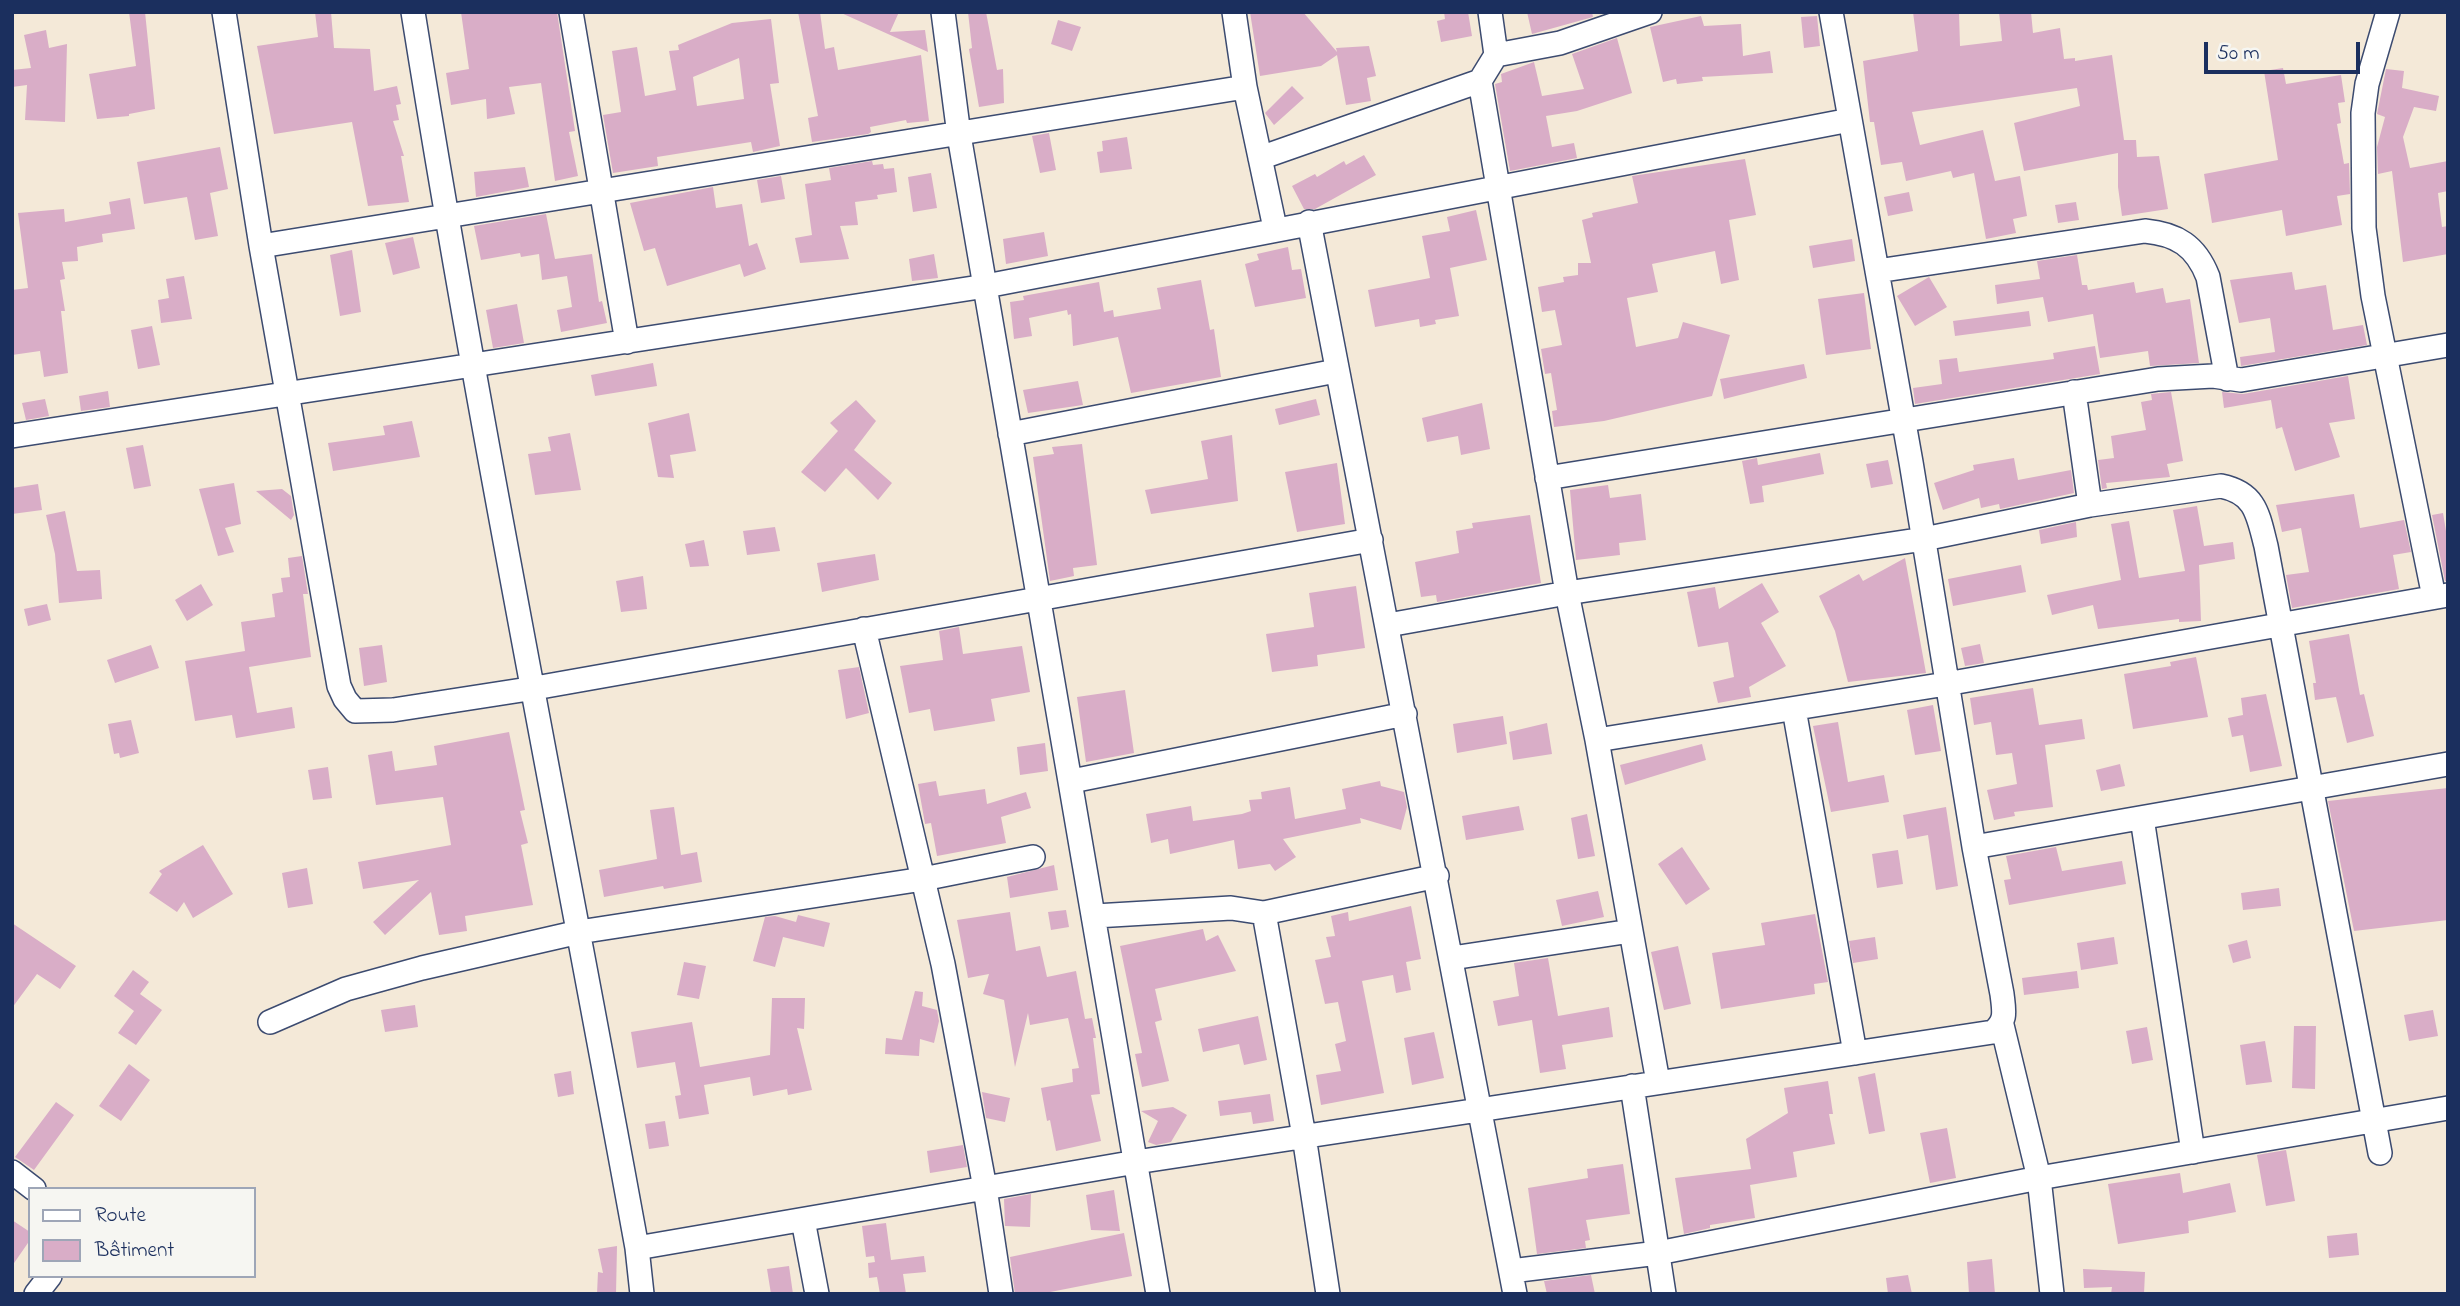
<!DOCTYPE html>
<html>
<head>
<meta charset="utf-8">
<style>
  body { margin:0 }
  #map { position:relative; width:2460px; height:1306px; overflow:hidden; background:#f4e9d8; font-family:"Indie Flower",sans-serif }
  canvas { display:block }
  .frame { position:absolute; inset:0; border:14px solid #1b2f5e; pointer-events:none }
  .legend { position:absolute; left:28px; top:1187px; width:228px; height:91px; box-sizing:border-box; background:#f6f6f2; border:2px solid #9ea6b7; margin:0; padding:9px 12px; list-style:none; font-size:21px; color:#1b2f5e }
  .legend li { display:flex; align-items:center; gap:14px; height:35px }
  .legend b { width:35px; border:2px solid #9ea6b7 }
  .scale { position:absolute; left:2204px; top:42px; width:156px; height:32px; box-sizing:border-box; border:4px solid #1b2f5e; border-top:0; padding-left:9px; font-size:21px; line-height:24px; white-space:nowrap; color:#1b2f5e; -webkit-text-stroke:5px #f6f6f2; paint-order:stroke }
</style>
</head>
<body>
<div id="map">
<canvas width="2460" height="1306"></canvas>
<div class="frame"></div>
<ul class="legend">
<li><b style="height:9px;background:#fff"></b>Route</li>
<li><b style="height:19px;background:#d9adc7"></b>Bâtiment</li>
</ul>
<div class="scale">50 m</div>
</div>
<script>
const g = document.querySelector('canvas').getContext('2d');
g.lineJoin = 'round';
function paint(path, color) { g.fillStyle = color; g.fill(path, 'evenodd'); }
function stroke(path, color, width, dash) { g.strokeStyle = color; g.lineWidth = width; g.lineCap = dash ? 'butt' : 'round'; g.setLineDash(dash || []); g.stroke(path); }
paint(new Path2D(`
  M129 12H145L155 109 129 114V116L97 119 89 74 136 66Z
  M315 12H331L334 48 370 49 374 91 397 86 401 104 396 105 399 120 393 121 404 156H401L409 202 368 206 352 122 274 134 257 46 318 37Z
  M461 12H557L575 131 569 132 578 176 555 181 541 83 509 87 515 114 487 119 486 99 451 105 446 73 469 69Z
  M798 12H820L825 49 834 47 838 70 921 55 929 121 907 123 906 120 870 127 871 132 868 134 812 142 808 118 818 116Z
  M839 12H899L890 32 925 30 928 52Z
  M968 12H986L997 70 1003 69 1004 103 979 107 969 49 972 48Z
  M1250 12H1303L1337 52 1336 48 1369 46 1376 76 1367 78 1371 101 1346 105 1337 55 1321 66 1260 76Z
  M1444 12H1468L1472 36 1441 42 1437 21 1445 19Z
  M1527 12H1592L1593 17 1532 34Z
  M1913 12H1959L1960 46 2002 41 1999 12H2031L2033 33 2060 28 2064 59 2075 58V61L2112 55 2124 140H2136L2137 157 2159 156 2168 209 2122 216 2118 187V153L2024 171 2014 123 2080 106 2077 88 1912 112 1920 145 1983 130 1995 181 2020 176 2027 216 2013 219 2016 233 1986 239 1974 173 1953 178 1951 171 1906 181 1902 162 1881 165 1874 122H1870L1863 61 1918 51Z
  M1701 16 1704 26 1741 24 1743 56 1770 51 1773 73 1702 77 1703 81 1677 84 1676 79 1663 82 1650 27Z
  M1817 16 1820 46 1804 48 1801 17Z
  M771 19 779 83 770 84 780 146 753 152 751 142 657 157 658 166 613 173 603 115 621 112 612 51 637 47 645 96 676 90 669 51 679 50 678 45 732 23ZM739 58 744 99 697 106 693 77Z
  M1058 20 1081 27 1072 51 1051 44Z
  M46 30 49 48 67 44 65 122 25 120 27 85 12 87V70L31 68 24 35Z
  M1617 38 1632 93 1577 111 1546 116 1552 147 1574 143 1577 158 1510 171 1495 84 1502 82 1501 74 1534 62 1542 96 1584 89 1572 54Z
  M2283 68 2286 84 2341 75 2345 102 2338 103 2341 123 2337 124 2344 164 2349 163 2350 194 2337 196 2342 225 2286 236 2282 210 2212 223 2204 174 2278 160 2264 71Z
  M2386 69 2404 71 2402 88 2439 96 2436 111 2414 107 2403 137 2410 168 2448 161V191L2438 193 2442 227 2448 226V254L2403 262 2392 171 2378 174 2377 147 2385 117 2377 114Z
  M1292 86 1304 98 1274 125 1265 113Z
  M1049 133 1056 170 1040 173 1032 136Z
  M1127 137 1132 169 1100 173 1097 152 1103 151 1102 141Z
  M220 147 228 189 210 193 218 236 195 240 187 197 144 204 137 162Z
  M1364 155 1376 175 1315 209H1304L1292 186 1315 174 1317 177 1344 161 1346 165Z
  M1745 159 1756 215 1729 220 1739 280 1721 284 1715 251 1652 264 1658 292 1627 298 1636 347 1678 338 1683 322 1730 335 1712 396 1604 421 1554 427 1552 411 1557 410 1551 373 1545 374 1541 349 1562 345 1555 310 1542 312 1538 287 1564 282 1563 277 1578 275V263H1591L1582 220 1593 217 1592 213 1638 203 1632 176Z
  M872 161 873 165 883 164 884 169 894 168 897 192 877 195 878 199 855 202 858 225 840 226 849 259 800 263 795 238 812 235 805 184 831 180 829 168Z
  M525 167 529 187 476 197 474 172Z
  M931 173 937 208 913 212 908 177Z
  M781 176 785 199 761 203 757 180Z
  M713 187 716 208 742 204 749 246 757 243 766 269 744 277 740 264 667 286 655 248 644 251 630 203Z
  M1909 192 1913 211 1888 216 1884 197Z
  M130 198 135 229 102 234 103 242 77 247 78 261 62 262 65 279 60 280 65 311H61L68 373 44 377 40 351 12 355V290L28 288 18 213 64 209 65 222 111 214 109 202Z
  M2076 202 2079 220 2058 223 2055 205Z
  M1476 210 1487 260 1450 268 1459 316 1435 320 1436 324 1420 327 1419 319 1375 327 1368 290 1430 278 1422 236 1450 231 1447 217Z
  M546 214 555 259 592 254 599 302 602 301 607 323 561 332 557 310 572 307 567 276 542 280 539 254 521 257 520 253 481 260 474 226Z
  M1044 232 1048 256 1006 264 1003 239Z
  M413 237 420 268 393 275 385 243Z
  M1852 239 1855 261 1813 268 1809 246Z
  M1288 247 1292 270 1301 269 1306 298 1255 307 1245 264 1259 260 1257 254Z
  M352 250 361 312 340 316 330 255Z
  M934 254 938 278 912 281 909 259Z
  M2077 255 2082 285H2087L2088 290 2134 282 2136 293 2163 288 2166 303 2190 299 2199 363 2150 366 2148 351 2100 358 2093 314 2048 322 2043 297 1997 304 1995 285 2040 279 2037 261Z
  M2292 272 2295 290 2326 285 2333 330 2363 325 2367 345 2241 366 2240 357 2275 352 2270 318 2239 323 2230 280Z
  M184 276 192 319 161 323 158 300 169 298 166 279Z
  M1929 277 1947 307 1915 326 1897 296Z
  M1201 280 1210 330 1214 329 1221 377 1131 393 1118 337 1073 346 1071 314 1068 315 1067 310 1029 318 1032 336 1014 339 1010 302 1024 300 1023 296 1099 282 1104 312 1113 310 1114 317 1161 309 1157 288Z
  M1864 293 1871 349 1826 355 1818 299Z
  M517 304 524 343 493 348 486 310Z
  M2029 311 2031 326 1955 336 1953 321Z
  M152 326 160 365 138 369 131 330Z
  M2095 346 2100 374 1915 404 1913 388 1942 384 1939 360 1957 358 1959 372 2054 359 2053 353Z
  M653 363 657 386 595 396 591 375Z
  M1804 364 1807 378 1724 399 1720 379Z
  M2348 376 2355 419 2329 423 2340 457 2295 471 2282 427 2276 429 2271 400 2224 408 2222 392 2243 394Z
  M1078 381 1083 405 1028 413 1023 390Z
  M108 391 110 407 81 411 79 396Z
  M2171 392 2183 461 2167 464 2170 477 2106 483 2107 488 2102 489 2098 460 2114 458 2111 436 2146 430 2141 402 2152 400 2151 394Z
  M45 399 49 416 26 420 22 403Z
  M1316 399 1320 415 1279 425 1275 409Z
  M856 400 876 421 854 450 892 483 878 500 846 468 825 492 801 472 838 431 830 423Z
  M1482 403 1490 449 1461 455 1458 436 1427 442 1422 418Z
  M689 413 696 451 670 455 674 478 658 477 648 423Z
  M412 421 420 457 333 471 328 443 385 435 383 426Z
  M570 433 581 490 535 495 528 454 551 451 548 437Z
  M1232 435 1238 501 1151 514 1145 490 1208 479 1201 441Z
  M1082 444 1097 565 1073 568 1074 576 1050 581 1033 457 1054 454 1052 447Z
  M143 445 151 486 134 489 126 448Z
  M1820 453 1824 474 1762 486 1764 502 1750 504 1742 461 1757 458 1758 465Z
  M2014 458 2018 480 2071 470 2074 493 2000 509 1999 504 1981 508 1979 498 1943 510 1934 483 1974 470 1973 465Z
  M1888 460 1893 484 1871 488 1866 464Z
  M1337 463 1345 524 1297 532 1285 472Z
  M234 483 241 524 225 528 234 552 218 556 199 489Z
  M38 484 42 510 12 514V488Z
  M1608 485 1610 498 1641 494 1646 540 1619 543 1620 555 1576 560 1570 490Z
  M282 489 291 496 294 515 291 520 256 491Z
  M2354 494 2360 528 2404 520 2411 552 2393 555 2399 589 2292 608 2286 575 2309 572 2301 528 2282 532 2276 505Z
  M2197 506 2204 546 2233 542 2235 559 2199 565 2201 621 2179 622V619L2098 629 2093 605 2052 615 2047 595 2121 580 2111 524 2129 521 2139 578 2185 571 2173 510Z
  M65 511 77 571 100 570 102 599 59 603 55 554 46 515Z
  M2443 513 2448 543V581H2445L2432 515Z
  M1530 515 1541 583 1437 602 1436 595 1421 597 1415 562 1459 553 1456 531 1473 528 1472 523Z
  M2076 522 2077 537 2041 544 2039 530Z
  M775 527 780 551 747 555 743 531Z
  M704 540 709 566 690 567 685 544Z
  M875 554 879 580 822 592 817 563Z
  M302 556 308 594H303L311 657 249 667 257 713 292 707 295 728 236 738 232 715 195 721 185 661 245 651 241 622 275 617 272 594 283 592 281 578 290 577 288 558Z
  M1905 558 1926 673 1848 682 1835 631 1819 596 1859 574 1863 581Z
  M2021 565 2026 592 1953 606 1948 579Z
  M643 576 647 609 621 612 616 581Z
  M1762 583 1779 612 1761 623 1786 666 1749 687 1751 697 1718 703 1713 682 1734 677 1728 642 1698 647 1687 592 1715 587 1719 609Z
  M201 584 213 605 187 621 175 600Z
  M1356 586 1365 648 1317 655 1318 666 1272 672 1266 634 1314 627 1309 593Z
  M47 604 51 620 28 626 24 609Z
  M959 627 963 654 1022 646 1030 692 991 699 995 721 934 731 930 709 909 713 900 666 943 660 939 631Z
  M2349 634 2360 695 2364 694 2374 736 2347 743 2336 697 2315 700 2313 683H2316L2309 641Z
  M1980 644 1984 663 1965 666 1961 648Z
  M151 645 159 668 115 683 107 660Z
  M382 645 387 682 364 686 359 648Z
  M2196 657 2208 717 2133 729 2124 674 2171 666 2170 662Z
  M859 667 869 713 846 719 838 670Z
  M2033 688 2039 725 2082 719 2085 739 2045 745 2053 807 2014 812 2015 816 1994 820 1987 790 2017 784 2012 753 1996 755 1991 722 1974 725 1970 698Z
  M1125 690 1134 753 1086 762 1077 697Z
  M2266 694 2282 766 2250 772 2243 735 2232 737 2228 718 2243 715 2241 698Z
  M1933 705 1941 751 1915 755 1907 710Z
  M1503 716 1507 744 1457 753 1453 724Z
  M131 720 139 753 120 758 119 753 114 754 108 724Z
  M1838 722 1848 782 1884 775 1889 802 1831 812 1813 726Z
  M1547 723 1552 754 1513 760 1509 732Z
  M509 732 525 810 520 811 528 843 521 845 533 905 465 916 467 931 439 935 431 892 385 935 373 922 419 880 363 889 358 862 451 845 443 797 376 805 368 755 392 751 395 771 437 765 434 746Z
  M1045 743 1048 771 1020 775 1017 747Z
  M1702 744 1706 760 1625 785 1620 765Z
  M2120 764 2125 786 2101 791 2096 770Z
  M328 767 332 798 313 800 308 770Z
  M936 781 939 796 985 789 987 804 1026 792 1031 808 1001 817 1006 843 937 856 931 823 925 824 918 784Z
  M1380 781 1381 786 1404 792 1407 807 1401 830 1360 818 1361 823 1283 839 1296 857 1275 871 1270 864 1238 869 1234 840 1170 854 1168 839 1151 843 1146 814 1191 806 1193 821 1242 814 1251 811 1249 800 1262 799 1261 792 1290 787 1295 819 1346 809 1342 789Z
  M2448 788V920L2354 931 2328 801Z
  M1519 806 1524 830 1466 840 1462 816Z
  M674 807 681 855 697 852 702 882 664 889 663 886 604 897 599 870 657 859 650 810Z
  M1946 807 1958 886 1936 890 1928 835 1907 839 1903 815Z
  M1587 814 1595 856 1578 859 1571 818Z
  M203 845 233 894 193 918 184 902 177 912 149 893 162 874 159 871Z
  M1682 847 1710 889 1686 905 1658 864Z
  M2056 847 2062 871 2122 861 2126 884 2009 905 2004 880 2011 879 2006 856Z
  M1898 850 1903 884 1877 888 1872 854Z
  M1054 865 1058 890 1010 898 1007 877Z
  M307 868 313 904 288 908 282 873Z
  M2279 888 2281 906 2243 910 2241 893Z
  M1598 891 1604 917 1562 926 1556 900Z
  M1411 906 1421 959 1406 962 1411 990 1396 993 1393 975 1362 981 1384 1093 1321 1105 1316 1075 1341 1071 1335 1044 1346 1041 1338 1002 1325 1004 1315 960 1331 957 1326 937 1335 936 1331 916 1348 912 1349 921Z
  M1066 910 1069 927 1051 930 1048 912Z
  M1010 912 1016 951 1040 946 1047 977 1076 971 1085 1019 1092 1018 1096 1038H1093L1100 1094 1091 1095 1101 1141 1056 1151 1050 1120 1047 1121 1041 1088 1073 1082 1072 1069 1079 1068 1068 1018 1030 1025 1028 1013 1015 1067 1004 1000 983 994 989 974 968 978 957 920Z
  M1815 914 1828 982 1814 984 1815 994 1721 1009 1712 953 1765 945 1761 923Z
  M798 915 830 923 824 947 783 937 775 967 753 961 765 917 775 916 796 922Z
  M12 923 76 966 60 989 37 974 12 1008Z
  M1203 929 1206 941 1218 935 1236 971 1155 989 1162 1020 1155 1022 1169 1081 1142 1087 1135 1054 1142 1053 1120 946Z
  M1875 937 1878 959 1853 963 1849 941Z
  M2114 937 2118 964 2081 970 2077 943Z
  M2247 940 2251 958 2233 963 2228 945Z
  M1678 946 1691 1004 1664 1010 1651 952Z
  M1548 958 1558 1016 1609 1007 1613 1037 1562 1045 1566 1069 1540 1073 1532 1020 1498 1026 1493 1001 1519 996 1514 963Z
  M684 962 706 966 699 999 677 995Z
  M133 970 149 982 140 994 162 1010 136 1045 118 1033 134 1011 114 996Z
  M2077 971 2079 988 2024 995 2022 978Z
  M915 991 923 992 922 1006 937 1010 939 1021 934 1043 920 1039 919 1056 885 1054 886 1038 902 1040Z
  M772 998H805L804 1029 797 1028 812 1090 788 1095 787 1089 753 1096 750 1077 704 1085 709 1114 679 1119 675 1096 681 1095 675 1062 637 1068 631 1032 692 1022 700 1067 770 1055Z
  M415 1005 418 1027 385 1032 381 1010Z
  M2433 1010 2438 1036 2409 1041 2404 1015Z
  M1258 1016 1267 1060 1244 1065 1239 1044 1203 1052 1198 1029Z
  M2294 1026H2316L2315 1089 2292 1088Z
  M2147 1027 2153 1060 2132 1064 2126 1031Z
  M1434 1032 1444 1078 1412 1085 1404 1038Z
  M2265 1041 2272 1082 2246 1085 2240 1045Z
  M129 1064 150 1080 121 1121 99 1106Z
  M571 1071 574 1094 558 1097 554 1074Z
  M1875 1073 1885 1131 1869 1134 1858 1077Z
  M1828 1081 1833 1114H1829L1835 1144 1793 1152 1797 1177 1750 1185 1755 1218 1710 1225V1228L1684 1234 1675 1178 1751 1169 1746 1139 1788 1113 1784 1088Z
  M982 1092 1010 1098 1005 1122 986 1118Z
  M1270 1094 1274 1121 1253 1124 1251 1112 1220 1116 1218 1101Z
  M56 1102 74 1115 34 1170 15 1157Z
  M1173 1107 1187 1115 1171 1142 1156 1145 1148 1142 1158 1121 1141 1111Z
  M665 1121 669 1146 649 1149 645 1124Z
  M1947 1128 1956 1178 1930 1183 1920 1133Z
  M963 1145 967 1167 930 1173 927 1151Z
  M2286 1150 2295 1201 2266 1206 2257 1155Z
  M1623 1164 1630 1214 1586 1220 1590 1240 1585 1241 1586 1248 1537 1254 1528 1188 1588 1178 1587 1169Z
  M2180 1173 2183 1193 2230 1183 2236 1212 2188 1221 2189 1233 2118 1244 2108 1184Z
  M1114 1190 1120 1231 1091 1230 1086 1195Z
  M1031 1194 1030 1227 1005 1226 1004 1199Z
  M12 1220 30 1232V1240L12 1266Z
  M886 1223 891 1260 924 1256 926 1272 903 1274 906 1294H880L877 1277 869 1278 868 1263 875 1262 874 1256 866 1257 862 1226Z
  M1124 1233 1132 1276 1040 1294H1015L1010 1257Z
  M2357 1233 2359 1255 2329 1258 2327 1236Z
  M617 1246 616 1294H597L598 1272 603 1273 598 1249Z
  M1992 1259 1995 1294H1969L1967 1262Z
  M789 1266 793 1294H771L767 1269Z
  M2083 1269 2145 1272 2144 1294H2111L2112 1287 2084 1288Z
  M1591 1275 1595 1294H1547L1544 1281Z
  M1908 1275 1912 1294H1888L1886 1278Z`), '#d9adc7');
const minor = new Path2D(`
  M224 12 261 246 339 686 345 699 355 711 393 710 535 688 1371 540
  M413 12C479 426 562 836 637 1248L642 1294
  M571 12 627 342
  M943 12 959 135 1158 1294
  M1234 12 1245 87 1275 228
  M1490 12 1496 55
  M2388 12 2367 84 2363 113 2364 228 2373 296 2434 597
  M1260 158 1480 81 1496 55 1560 43 1650 12
  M1309 222 1515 1294
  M261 246 1245 87
  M1877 271 2145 231C2177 234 2196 246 2208 277L2227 379
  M2074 392 2090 505
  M1010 434 1336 371
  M12 436 986 286 1850 120
  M1547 478 2158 379 2213 376 2241 380 2448 345
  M1388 625 1567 593 1924 539 2090 505 2221 486C2256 493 2258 515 2266 546L2380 1153
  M864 629 943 964 985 1188 1001 1294
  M1794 709 1855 1053
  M1597 740 1946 684 2448 595
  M1072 781 1405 714
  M2142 818 2193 1152
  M1974 847 2448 764
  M1264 913 1304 1136 1328 1294
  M1095 916 1231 908 1264 913 1437 876
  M1631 931 1658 1082
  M1452 958 1631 931 1597 740 1567 593 1480 81
  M270 1022 346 989 422 968 579 932 923 879 1033 857
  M2002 1025 2039 1178 2052 1294
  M1632 1086 1664 1294
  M12 1172 34 1189
  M803 1220 817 1294
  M637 1248 1136 1162 1993 1032C2007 1021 2004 1011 2002 994L1974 847 1911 462 1831 12
  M1511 1271 1658 1253 2039 1178 2448 1108
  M36 1294 50 1276`);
stroke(minor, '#3c4b70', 26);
stroke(minor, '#fff', 23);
</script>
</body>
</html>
